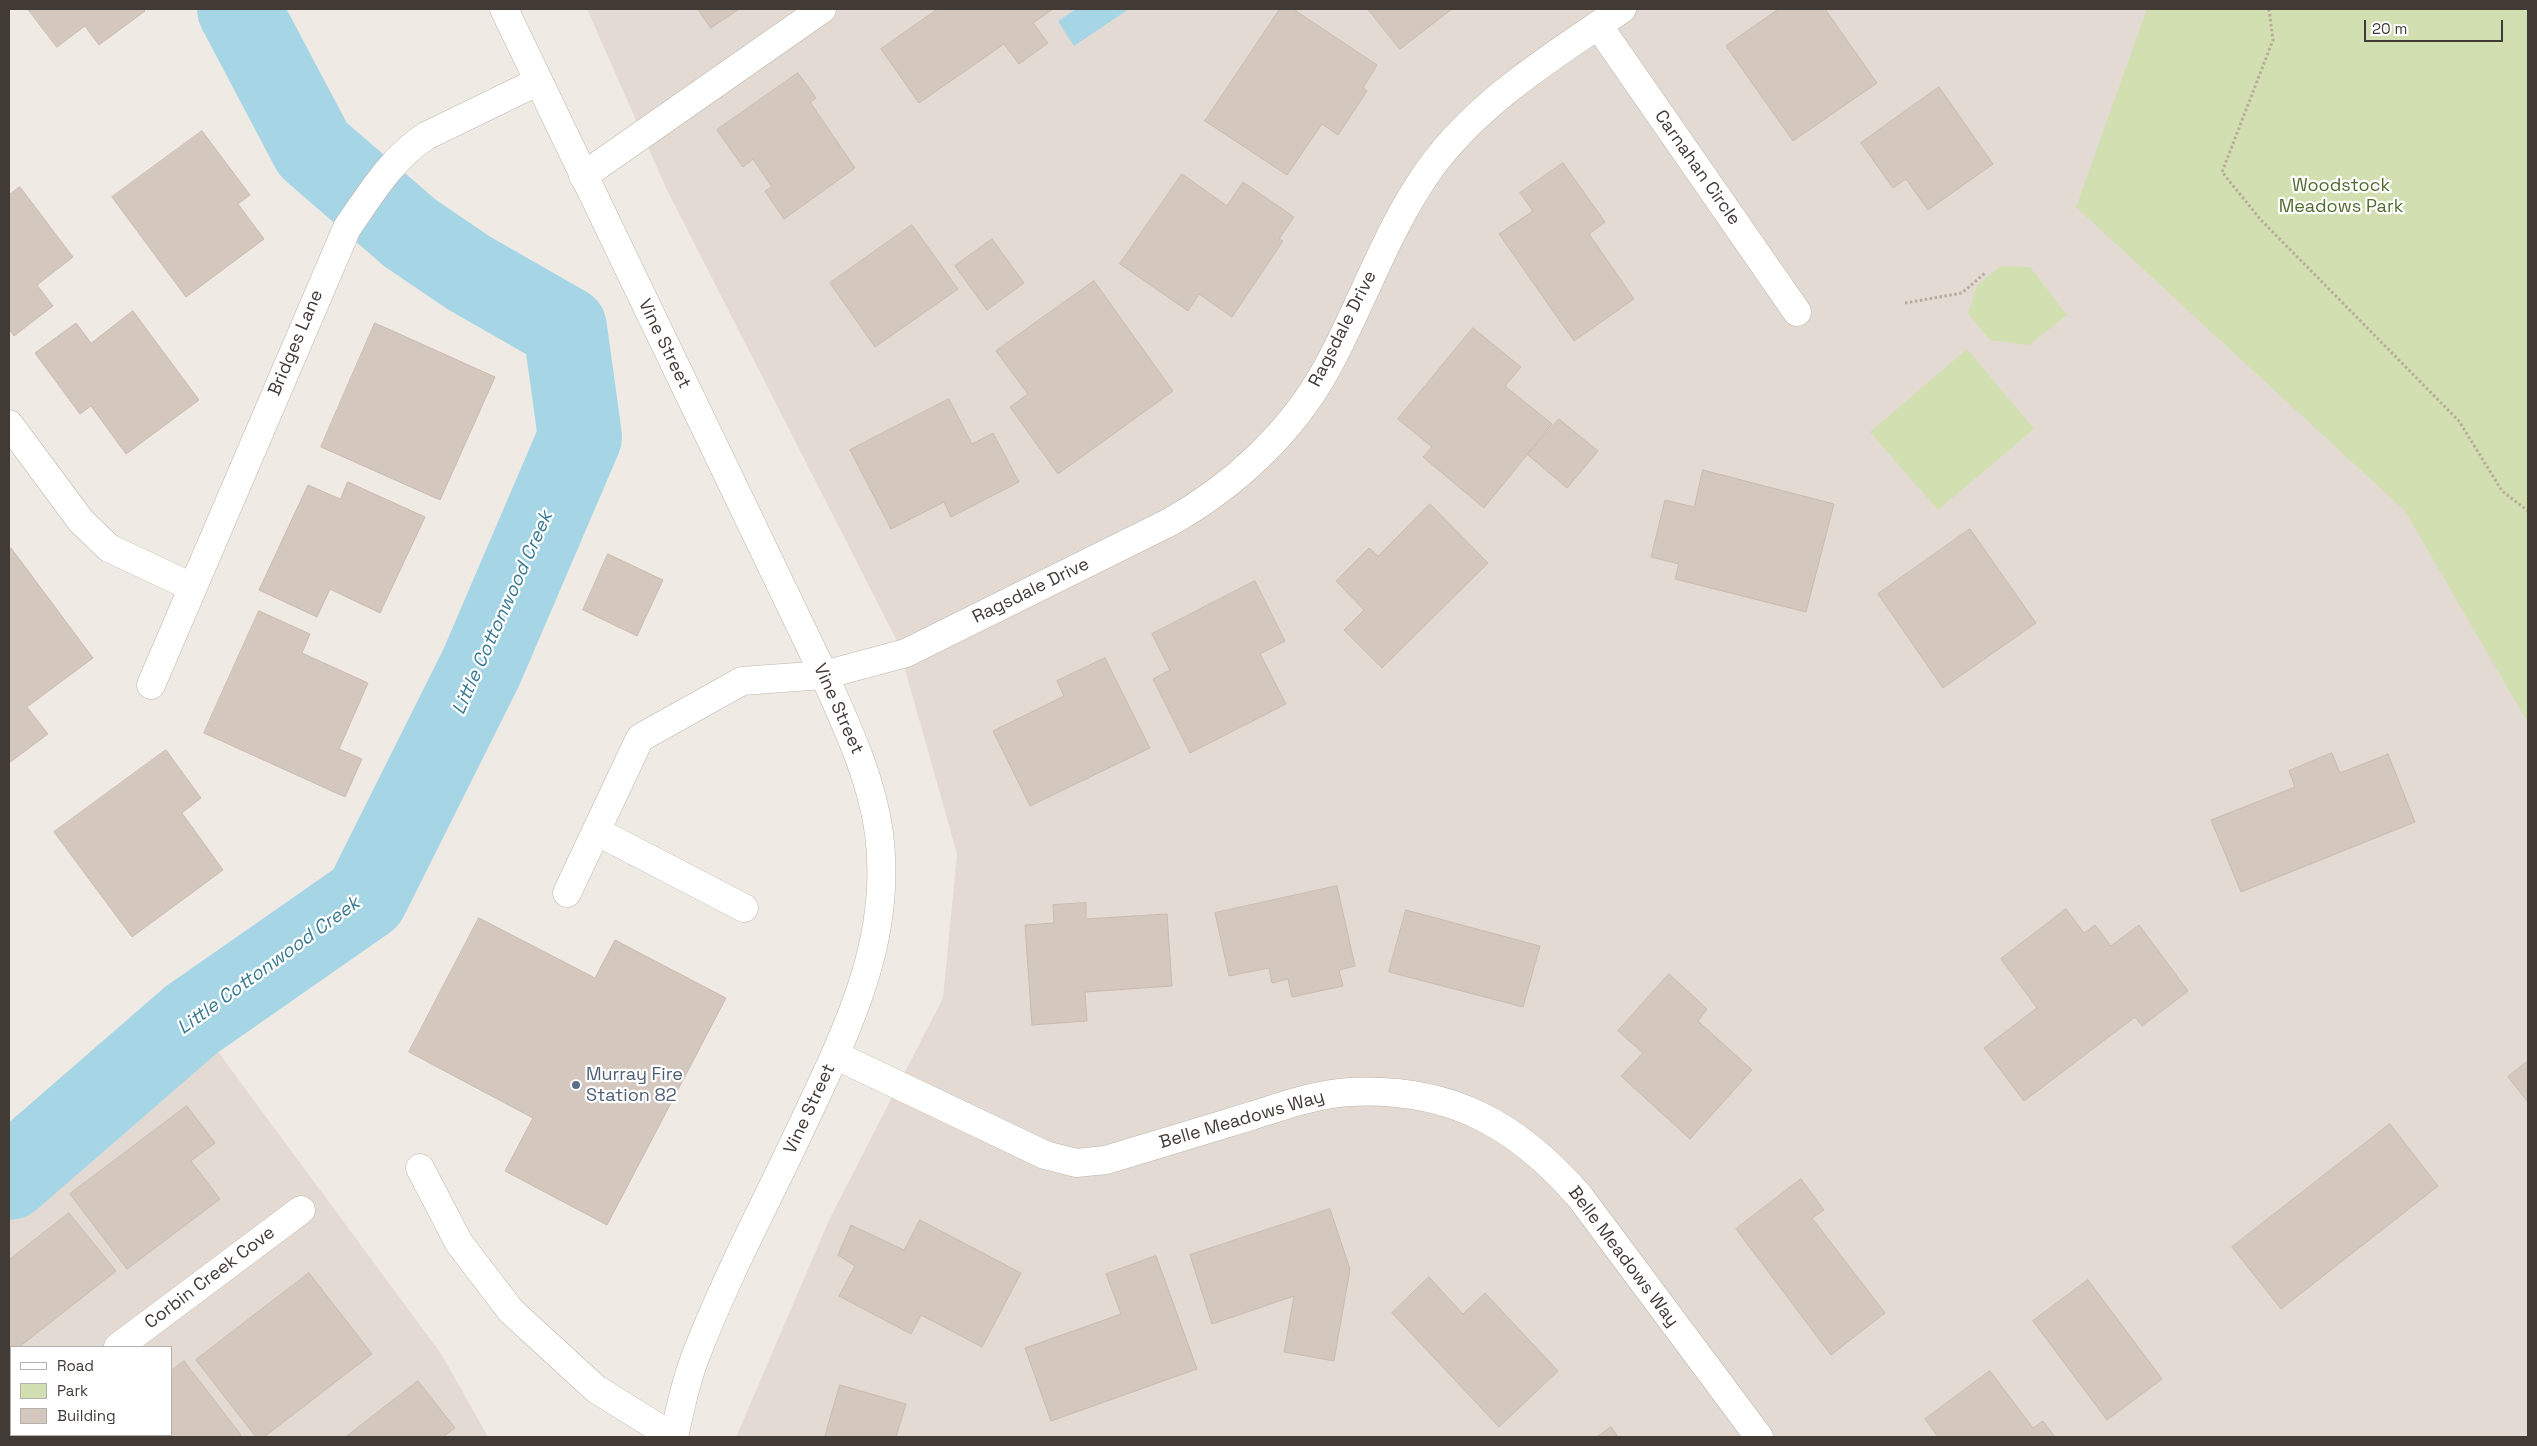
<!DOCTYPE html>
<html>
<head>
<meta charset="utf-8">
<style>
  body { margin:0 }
  #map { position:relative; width:2537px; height:1446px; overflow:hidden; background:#f0eae4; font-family:"Space Grotesk",sans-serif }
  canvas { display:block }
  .frame { position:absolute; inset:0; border:10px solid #413a35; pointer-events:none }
  .legend { position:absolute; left:10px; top:1346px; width:162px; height:90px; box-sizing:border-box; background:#fff; border:1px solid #b3b0ae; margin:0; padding:6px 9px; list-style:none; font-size:15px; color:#413a35 }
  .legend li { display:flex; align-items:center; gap:10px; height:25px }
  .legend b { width:25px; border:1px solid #b3b0ae }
  .scale { position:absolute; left:2364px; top:20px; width:139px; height:22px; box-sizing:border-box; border:2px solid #413a35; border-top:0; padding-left:6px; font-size:15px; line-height:18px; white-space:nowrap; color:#413a35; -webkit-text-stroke:4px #fff; paint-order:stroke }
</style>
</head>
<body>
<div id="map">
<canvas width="2537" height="1446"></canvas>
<div class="frame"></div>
<ul class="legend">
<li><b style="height:6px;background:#fff"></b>Road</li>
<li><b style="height:14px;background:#d2e0b1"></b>Park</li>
<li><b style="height:14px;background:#d3c7be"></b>Building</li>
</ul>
<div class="scale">20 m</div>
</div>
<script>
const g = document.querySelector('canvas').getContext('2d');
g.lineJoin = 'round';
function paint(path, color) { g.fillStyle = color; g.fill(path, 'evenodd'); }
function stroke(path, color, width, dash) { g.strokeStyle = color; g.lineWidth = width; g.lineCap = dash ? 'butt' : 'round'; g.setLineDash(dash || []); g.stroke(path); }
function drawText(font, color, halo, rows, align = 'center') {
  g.font = font + ' "Space Grotesk",sans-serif'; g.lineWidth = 4.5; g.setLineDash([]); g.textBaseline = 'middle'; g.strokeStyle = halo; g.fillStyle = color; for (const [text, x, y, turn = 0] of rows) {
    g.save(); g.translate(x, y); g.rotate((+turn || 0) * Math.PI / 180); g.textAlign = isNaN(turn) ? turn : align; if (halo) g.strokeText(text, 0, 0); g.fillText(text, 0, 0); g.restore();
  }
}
paint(new Path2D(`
  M587 9H2528V1437H736L830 1218 943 998 957 854 897 641 666 188Z
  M213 1045 442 1355 488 1437H9V1215L46 1174ZM11 1347H171V1435H11Z`), '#e3dbd3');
paint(new Path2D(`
  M2147 9H2528V723L2405 511 2076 207Z
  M2001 266 2030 267 2067 315 2029 345 1990 340 1968 314 1977 285Z
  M1967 349 2034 429 1938 510 1870 432Z`), '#d2e0b1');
paint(new Path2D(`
  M1076 9H1129L1074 46 1058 21Z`), '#a6d6e6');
stroke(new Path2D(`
  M9 1178 191 1020 366 898 481 668 580 437 565 328 469 273 410 233 313 149 239 9`), '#a6d6e6', 84);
const building = new Path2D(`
  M28 9H143L145 11 99 45 85 26 57 47Z
  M698 9H739L711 28Z
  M938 9H1053L1033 23 1048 43 1019 64 1004 44 919 103 881 49Z
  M1280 9H1293L1377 65 1363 88 1367 91 1338 135 1322 124 1287 175 1205 121Z
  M1368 9H1452L1400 49Z
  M1779 9H1825L1877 83 1793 141 1726 46Z
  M798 73 816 98 810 102 855 168 784 219 765 191 772 187 753 159 743 167 717 130Z
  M1939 87 1993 164 1928 210 1906 179 1893 188 1861 143Z
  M202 131 250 195 238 204 264 239 186 297 112 197Z
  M1563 163 1605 222 1589 234 1634 299 1574 341 1499 234 1533 211 1520 193Z
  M1182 174 1227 206 1243 182 1294 217 1279 239 1283 241 1232 317 1199 294 1188 311 1120 264Z
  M20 187 73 257 37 285 53 306 14 336 9 329V195Z
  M912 225 958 289 875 347 830 283Z
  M992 239 1024 283 987 310 955 266Z
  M1094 281 1173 391 1058 474 1010 407 1028 394 996 351Z
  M133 311 199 400 126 454 91 406 80 414 35 353 76 323 91 343Z
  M375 323 495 377 440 500 321 447Z
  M1473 328 1521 367 1505 386 1552 424 1484 508 1423 457 1432 447 1398 419Z
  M949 399 972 444 993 433 1019 482 951 517 944 502 891 529 850 450Z
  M1559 419 1598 451 1567 488 1528 455Z
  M1703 470 1834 504 1806 612 1675 579 1679 564 1651 557 1665 500 1694 507Z
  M348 482 425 517 380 613 330 589 317 617 259 590 308 485 340 499Z
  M1430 504 1488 563 1382 668 1344 630 1364 610 1336 581 1369 548 1378 556Z
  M1970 529 2036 623 1943 688 1878 594Z
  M11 548 93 658 27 707 48 734 9 763V550Z
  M608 554 663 580 637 636 583 610Z
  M1255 581 1285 641 1260 654 1286 704 1190 753 1153 679 1170 670 1152 634Z
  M259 611 310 634 302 653 368 683 339 749 362 759 345 797 204 733Z
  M1105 658 1150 748 1030 806 993 731 1064 696 1057 681Z
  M166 750 201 798 182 813 223 870 132 937 54 832Z
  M2332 753 2340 773 2388 754 2415 822 2241 892 2211 820 2295 787 2289 771Z
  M1337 886 1355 966 1339 970 1343 986 1292 997 1288 979 1272 983 1269 968 1229 976 1215 913Z
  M1086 903V919L1167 914 1172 986 1085 992 1087 1021 1032 1025 1025 925 1054 923 1053 905Z
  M2066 909 2084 933 2095 925 2111 946 2139 925 2188 991 2142 1026 2135 1017 2024 1101 1984 1048 2037 1008 2001 959Z
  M1406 910 1540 946 1523 1007 1389 972Z
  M479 918 595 978 615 940 726 998 607 1225 505 1171 533 1118 409 1052Z
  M1669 974 1707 1009 1698 1021 1752 1070 1690 1139 1621 1076 1643 1053 1618 1031Z
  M2528 1061V1102L2508 1077Z
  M187 1106 215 1143 191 1161 220 1199 127 1269 70 1194Z
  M2390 1124 2438 1186 2281 1309 2232 1247Z
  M1801 1179 1824 1210 1812 1218 1885 1313 1831 1355 1736 1229Z
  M1330 1209 1350 1269 1334 1361 1284 1352 1294 1296 1212 1324 1190 1255Z
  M69 1213 116 1271 19 1347H11L9 1355V1260Z
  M920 1220 1021 1273 982 1347 921 1315 911 1334 839 1296 855 1266 838 1255 851 1225 904 1250Z
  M1156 1256 1197 1369 1051 1421 1025 1348 1121 1314 1106 1274Z
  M309 1273 372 1354 264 1437H256L196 1360Z
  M1429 1277 1463 1314 1485 1293 1558 1371 1499 1427 1392 1313Z
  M2088 1280 2162 1379 2107 1420 2033 1321Z
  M184 1361 241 1435 237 1437H92L90 1435H171V1371Z
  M1990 1371 2033 1428 2043 1421 2055 1437H1938L1925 1419Z
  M418 1381 455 1428 443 1437H346Z
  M840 1385 906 1404 896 1437H825Z
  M1611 1427 1618 1437H1597Z`);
paint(building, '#d3c7be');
stroke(building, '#cabbaf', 1);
const service = new Path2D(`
  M583 176 822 9
  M596 831 744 908
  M567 893 640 738 742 681 824 675
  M420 1168 459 1243 511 1311 596 1389 673 1437`);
const minor = new Path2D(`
  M1598 25 1797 312
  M9 424 81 521 109 548 192 587
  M824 675 906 653 1170 522C1234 486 1292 432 1327 368 1363 302 1386 231 1429 170 1479 101 1553 56 1622 9
  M151 685 347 228C370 195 391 159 426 136L537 82
  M835 1055 1045 1155 1076 1163 1106 1160C1155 1145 1203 1131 1251 1116 1283 1106 1316 1094 1350 1092 1449 1087 1517 1124 1580 1197L1759 1437
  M118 1347 301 1210
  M28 1437 29 1435`);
const tertiary = new Path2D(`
  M504 9 824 675C847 727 871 776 879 833 893 942 846 1032 801 1128 766 1203 726 1277 696 1355 686 1381 680 1409 674 1437`);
stroke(service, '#bdb4ab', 29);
stroke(minor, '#bdb4ab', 29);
stroke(tertiary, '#bdb4ab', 29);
stroke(new Path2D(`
  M2269 9 2273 40 2222 172 2260 219 2459 421 2502 491 2528 511
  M1905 303 1962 293 1985 273`), '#baaa9b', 3, [2.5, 2.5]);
stroke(service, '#fff', 28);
stroke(minor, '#fff', 28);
stroke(tertiary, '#fff', 28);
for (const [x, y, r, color] of [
  [576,1085,5,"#5c6f8a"]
]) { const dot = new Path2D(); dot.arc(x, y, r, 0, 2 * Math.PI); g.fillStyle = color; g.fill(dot); stroke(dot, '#fff', 2); }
drawText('18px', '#413a35', '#fff', [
  ["Carnahan Circle",1697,168,55],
  ["Ragsdale Drive",1343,329,-63],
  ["Bridges Lane",296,343,-67],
  ["Vine Street",664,344,64],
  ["Ragsdale Drive",1031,591,-26],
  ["Vine Street",838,709,66],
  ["Vine Street",810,1109,-65],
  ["Belle Meadows Way",1242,1120,-16],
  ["Belle Meadows Way",1623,1257,53],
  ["Corbin Creek Cove",210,1278,-37]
]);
drawText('18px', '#506b30', '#fff', [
  ["Woodstock",2341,186],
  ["Meadows Park",2341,207]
]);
drawText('18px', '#4e5e75', '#fff', [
  ["Murray Fire",586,1075],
  ["Station 82",586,1096]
], 'left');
drawText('italic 19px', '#387991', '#fff', [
  ["Little Cottonwood Creek",503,613,-66],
  ["Little Cottonwood Creek",269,966,-36]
]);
</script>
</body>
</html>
